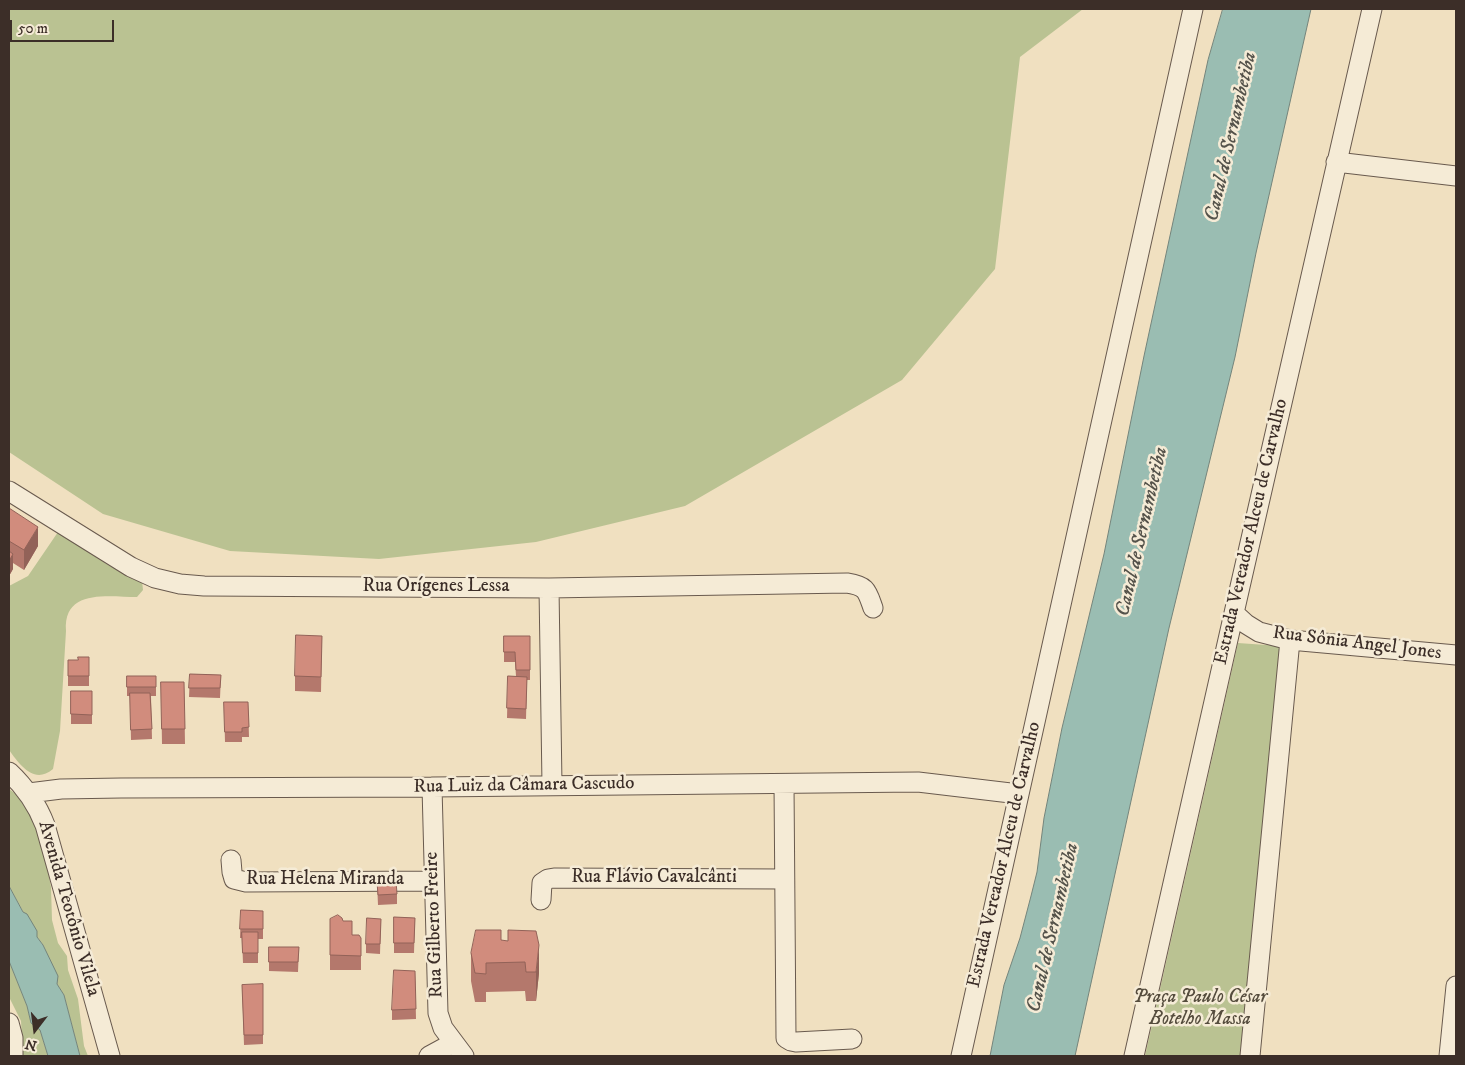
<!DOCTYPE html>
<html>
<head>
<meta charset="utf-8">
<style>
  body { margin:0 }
  #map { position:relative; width:1465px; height:1065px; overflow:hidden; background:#f0e0c0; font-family:"IM FELL DW Pica",serif }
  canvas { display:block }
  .frame { position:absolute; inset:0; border:10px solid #3c2e28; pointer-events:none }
  .north { position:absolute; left:10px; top:1005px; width:50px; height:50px; -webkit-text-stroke:4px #f5ebd6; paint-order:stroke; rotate:195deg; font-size:14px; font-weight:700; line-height:20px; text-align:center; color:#3c2e28 }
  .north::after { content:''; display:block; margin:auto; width:18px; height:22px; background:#3c2e28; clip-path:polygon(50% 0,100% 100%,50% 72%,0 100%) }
  .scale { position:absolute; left:10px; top:20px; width:104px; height:22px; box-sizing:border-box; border:2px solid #3c2e28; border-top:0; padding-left:6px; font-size:15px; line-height:18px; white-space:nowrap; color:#3c2e28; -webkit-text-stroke:4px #f5ebd6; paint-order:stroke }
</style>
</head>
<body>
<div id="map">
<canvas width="1465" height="1065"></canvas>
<div class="frame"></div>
<div class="north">N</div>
<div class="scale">50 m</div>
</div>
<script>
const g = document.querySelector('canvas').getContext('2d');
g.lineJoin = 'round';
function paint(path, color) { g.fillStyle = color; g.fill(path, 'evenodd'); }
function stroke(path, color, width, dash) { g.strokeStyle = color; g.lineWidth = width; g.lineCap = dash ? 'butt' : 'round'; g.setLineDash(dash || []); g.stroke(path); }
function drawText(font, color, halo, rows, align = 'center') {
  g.font = font + ' "IM FELL DW Pica",serif'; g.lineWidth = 5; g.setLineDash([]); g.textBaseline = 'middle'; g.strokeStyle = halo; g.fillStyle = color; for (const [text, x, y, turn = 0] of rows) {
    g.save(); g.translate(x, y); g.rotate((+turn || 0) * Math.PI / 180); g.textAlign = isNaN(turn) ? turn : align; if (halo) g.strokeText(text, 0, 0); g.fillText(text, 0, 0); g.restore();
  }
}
paint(new Path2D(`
  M9 9H1083L1020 57 995 269 902 380 685 506 536 542 379 559 230 551 103 514 9 452Z
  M58 532 108 565 142 581 143 590 137 597C109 597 63 588 66 631L60 731 53 769C34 785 20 765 9 750V586L28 576Z
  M1238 643 1280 646 1240 1056H1145Z
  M9 789 30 804 43 846 51 887 52 920 58 943 67 956 68 970 78 999 84 1046 88 1056H80L64 995 57 984 49 959 43 945 37 937 9 886Z
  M9 961 27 1006 31 1023 40 1030 48 1056H23L21 1021 9 997Z`), '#bac292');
const water = new Path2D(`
  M1223 9H1311L1256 253 1235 357 1169 628 1075 1056H990L1004 985 1020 938 1031 896 1037 872 1044 818 1062 728 1104 554 1144 356 1208 60Z
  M9 886 23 912 27 914 37 931V937L43 945 58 976 57 984 64 995 80 1056H48L40 1030 31 1023 27 1006 9 961Z`);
paint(water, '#9abdb2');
stroke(water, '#74847b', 1);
const minor = new Path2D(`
  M1336 162 1456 176
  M9 491 131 567 155 578 180 584 204 586 549 588 847 583C867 586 867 591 873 608
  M549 588 552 785
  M1234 613 1246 624 1259 632 1290 640 1456 655
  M9 772C25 787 37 804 45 825L110 1056
  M784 784 786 1038 791 1041 796 1042 852 1039
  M432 787 438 1013 443 1028 464 1056
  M29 793 61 789 121 788 432 787 918 782 1019 794
  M231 860 232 872 234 879 246 882 434 881
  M541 900 542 883 548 879 554 878 784 879
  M9 1023 13 1038V1056
  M429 1056 453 1043
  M961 1056 1193 9
  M1134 1056 1234 613 1372 9
  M1250 1056 1290 640
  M1449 1056 1456 986`);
stroke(minor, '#695a4e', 21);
stroke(minor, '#f5ebd6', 19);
paint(new Path2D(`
  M9 508 38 546 24 570 13 563V569L9 576Z
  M322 636 321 692 295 691V676Z
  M504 636H530V680H527L526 719 507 718 508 676H516L515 662H504Z
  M89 657V686H68V660H78Z
  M190 674 221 675 220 698 189 697Z
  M127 676H156V696H151L152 739 131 740 130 696H127Z
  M161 682H184L185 744H162Z
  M71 691H92V724H71Z
  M224 702H248L249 737H242V742H225Z
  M377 882 397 894V904L378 905Z
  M241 910 263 911V939H258V963H243L242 938H240Z
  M394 917 415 918 414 953H394Z
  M330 919 343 921 352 935 361 938V970H330Z
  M381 919 380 954 366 953V944Z
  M501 940 539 973 536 1001H526L525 991 486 992V1002H475L471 981V953Z
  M269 947H299L298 972 269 971Z
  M415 971 416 1019 392 1020V1010Z
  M263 984V1044L244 1045 242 985Z`), '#b4786c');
paint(new Path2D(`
  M38 527V546L24 570V550Z
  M13 554V569L9 576V561Z
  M539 945V973L536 1001V972Z`), '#926258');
const building = new Path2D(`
  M9 508 38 527 24 550 9 541Z
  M9 551 13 554 9 561Z
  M296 635 322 636 321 677 295 676Z
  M504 636H530V670H516L515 652H504Z
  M78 657H89V676H68V660H78Z
  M190 674 221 675 220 688H189Z
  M127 676H156V687H127Z
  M508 676 527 677 526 709 507 708Z
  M161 682H184L185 729H162Z
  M71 691H92V715L71 714Z
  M130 693H150L152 729 131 730Z
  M224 702H248L249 727 242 728V732H225Z
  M396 881 397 894 378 895 377 882Z
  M241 910 263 911V929H240Z
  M338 915 342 918 343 921H352V935H359L361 938V956L330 955V919Z
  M394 917 415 918 414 943H394Z
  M367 918 381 919 380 944H366Z
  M476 930H501V940L508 941V930L536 931 539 945 536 972H526L525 962 486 963V974L475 973 471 953Z
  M242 932H258V953H243Z
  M269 947H299L298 962H269Z
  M394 970 415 971 416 1009 392 1010Z
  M263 984V1035H244L242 985Z`);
paint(building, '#d18c7d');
stroke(building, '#926258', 1);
drawText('19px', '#3c2e28', '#f5ebd6', [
  ["Estrada Vereador Alceu de Carvalho",1252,532,-77],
  ["Rua Orígenes Lessa",436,587],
  ["Rua Sônia Angel Jones",1357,644,7],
  ["Rua Luiz da Câmara Cascudo",524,786,-1],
  ["Estrada Vereador Alceu de Carvalho",1005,855,-77],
  ["Rua Flávio Cavalcânti",654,878],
  ["Rua Helena Miranda",325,880],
  ["Avenida Teotônio Vilela",68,909,74],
  ["Rua Gilberto Freire",435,925,-92]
]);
drawText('italic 19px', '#554c3d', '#f5ebd6', [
  ["Praça Paulo César",1200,998],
  ["Botelho Massa",1200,1020]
]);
drawText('italic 20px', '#54524a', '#f5ebd6', [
  ["Canal de Sernambetiba",1232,137,-77],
  ["Canal de Sernambetiba",1143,532,-77],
  ["Canal de Sernambetiba",1054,928,-77]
]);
</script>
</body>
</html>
